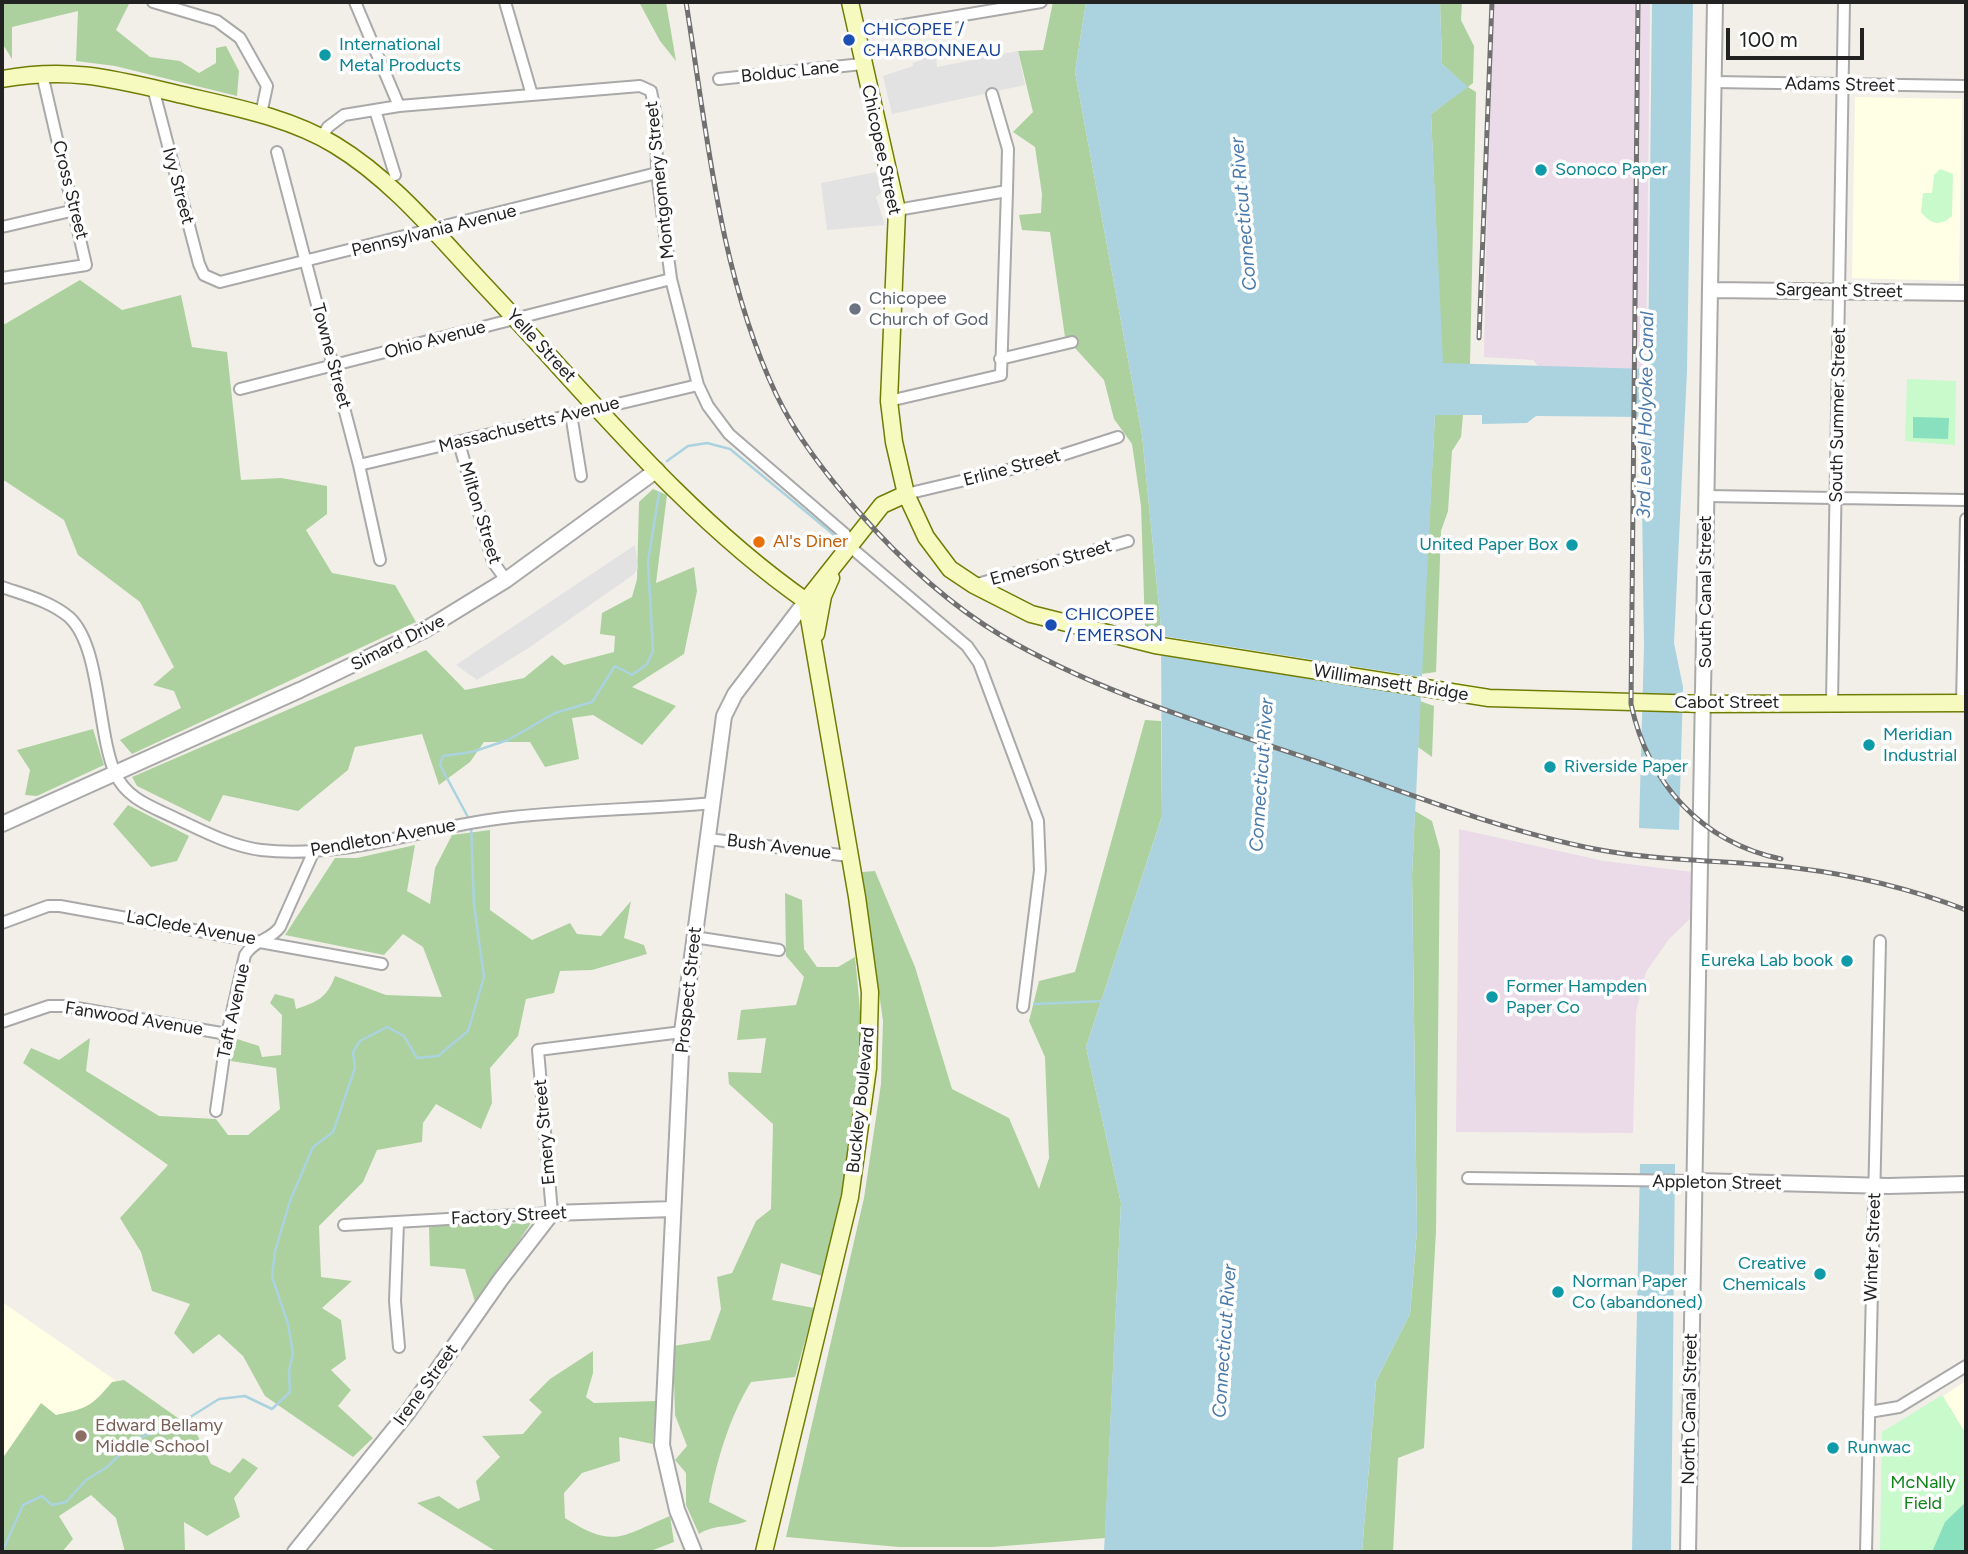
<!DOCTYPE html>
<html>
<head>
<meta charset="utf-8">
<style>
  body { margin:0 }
  #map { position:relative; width:1968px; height:1554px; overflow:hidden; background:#f2efe9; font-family:Figtree,sans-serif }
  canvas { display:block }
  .frame { position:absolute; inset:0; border:4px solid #222; pointer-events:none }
  .scale { position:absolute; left:1726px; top:28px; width:138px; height:32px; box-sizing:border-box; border:4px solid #222; border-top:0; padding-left:9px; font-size:21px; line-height:24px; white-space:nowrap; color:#222; -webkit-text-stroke:5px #fff; paint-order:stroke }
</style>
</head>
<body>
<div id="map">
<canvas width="1968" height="1554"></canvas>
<div class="frame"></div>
<div class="scale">100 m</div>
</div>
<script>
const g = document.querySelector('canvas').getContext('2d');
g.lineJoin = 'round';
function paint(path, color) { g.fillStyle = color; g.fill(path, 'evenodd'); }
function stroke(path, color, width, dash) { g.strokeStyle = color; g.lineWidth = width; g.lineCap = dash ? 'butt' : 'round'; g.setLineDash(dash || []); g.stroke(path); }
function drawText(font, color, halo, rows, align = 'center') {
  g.font = font + ' Figtree,sans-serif'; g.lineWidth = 7; g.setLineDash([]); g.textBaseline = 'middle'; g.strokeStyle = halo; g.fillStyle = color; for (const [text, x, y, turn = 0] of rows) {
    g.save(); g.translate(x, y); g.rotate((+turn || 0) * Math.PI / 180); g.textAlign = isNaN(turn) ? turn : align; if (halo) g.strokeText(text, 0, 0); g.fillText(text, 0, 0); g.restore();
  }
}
paint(new Path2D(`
  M1491 2H1650L1646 370 1542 371 1533 360 1484 357Z
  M1459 829 1604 861 1693 872 1692 917 1669 939 1646 972 1636 1012 1633 1133 1456 1132Z`), '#ebdbe8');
paint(new Path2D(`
  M1855 97 1962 99 1959 281 1852 278Z
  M2 1302 180 1425 2 1552Z
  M1966 1381V1434L1943 1396Z`), '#ffffe5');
paint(new Path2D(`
  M2 2H130L116 30 150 57 180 61 199 73 216 63V48L226 46 239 71 237 96 115 66 76 61 78 11 12 27V59L2 43Z
  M639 2H666L676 61 660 41Z
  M1053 2H1086L1075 72 1142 435 1161 627 1145 628 1141 506 1132 444 1114 419 1104 380 1065 337 1050 232 1022 230 1019 215 1041 213 1042 194 1035 147 1013 132 1033 112 1018 51 1043 50Z
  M1440 2H1462L1461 20 1474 46 1473 83 1468 87 1476 92 1470 364H1442L1431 114 1467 87 1442 64Z
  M80 280 122 310 181 295 192 347 227 352 241 480 281 478 327 486V514L306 530 332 573 395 585 416 622 132 754 120 740 181 708 174 691 153 685 174 667 140 602 78 555 64 520 2 479V323L5 324Z
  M1435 415H1463L1461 437 1452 451 1448 511 1441 531 1436 672 1421 674Z
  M653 489 667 495 656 583 694 567 697 591 684 654 632 687 676 706 642 745 593 715 572 718 579 759 545 767 530 742H484L470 762 439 785 422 734 355 747 348 770 298 811 223 795 210 822 137 786 132 777 426 650 465 690 524 678 552 655 564 665 614 652 615 636 600 634 602 613 632 597 637 579 639 502Z
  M1420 701 1434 706 1432 757 1418 747Z
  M1145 720 1161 721 1162 816 1086 1047 1121 1203 1105 1538 992 1547H899L786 1537 864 1198 881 1084 883 1021 862 872 875 871 915 967 952 1089 1009 1118 1039 1189 1049 1158 1045 1057 1029 1021 1039 981 1075 972Z
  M93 729 104 765 37 796 25 795 30 770 17 750Z
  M128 805 189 836 177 861 151 867 113 824Z
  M1415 811 1432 821 1440 850 1436 1231 1424 1448 1398 1458 1393 1552H1362L1376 1381 1410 1314 1417 1230 1412 875Z
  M490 830V910L532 940 570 923 577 934 601 936 631 901 624 938 644 945 647 954 592 970 560 971 554 993 526 999 518 1036 490 1068 492 1103 481 1129 436 1104 423 1123 422 1142 377 1150 363 1182 319 1226 321 1277 352 1281 322 1308 341 1320 346 1359 331 1370 351 1390 338 1406 373 1438 353 1457 265 1396 243 1356 219 1334 193 1354 174 1333 190 1304 152 1291 141 1252 120 1218 168 1165 23 1063 31 1048 59 1060 90 1038 86 1071 159 1116 216 1119 228 1135H248L280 1109 276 1068 231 1061 237 1039 259 1046 262 1057 281 1055 282 1015 270 1003 275 994 294 999 296 1009C317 1002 327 998 335 976L386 995 442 997 423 947 403 934 384 955 285 935 335 858H357L415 845 407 891 430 904 435 868 452 835Z
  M785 893 802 900 804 949 817 967H838L855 957C859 997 864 1040 860 1080 853 1147 838 1211 822 1276L781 1263 772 1300 814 1308 795 1377 751 1382C730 1416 716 1462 709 1502L747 1521C731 1528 714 1524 699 1534L686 1505V1473L675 1460 687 1446 675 1415 673 1346 710 1340 721 1309 717 1277 732 1273 756 1221 771 1209 773 1124 729 1084 728 1072 761 1073 766 1038 737 1040 741 1010 796 1005 804 977 786 956Z
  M531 1223 476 1305 465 1269 430 1266 429 1226Z
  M593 1351V1373L586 1397 594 1403 656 1401 653 1444 619 1437 620 1461 582 1473 564 1493 565 1518C614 1549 620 1537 670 1516L674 1542 648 1552H497L417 1503 439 1496 458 1509 480 1500 476 1481 500 1457 482 1436 523 1434 542 1412 529 1400 550 1379Z
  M124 1380 195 1430 211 1464 230 1473 243 1458 258 1468 234 1498 240 1517 207 1536 184 1522 185 1552H125L116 1518 91 1495 59 1516 73 1539 62 1552H2V1459L41 1403 56 1415C88 1408 91 1407 112 1382Z`), '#add19e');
paint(new Path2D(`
  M1940 169 1953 174 1952 216C1940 227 1930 224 1921 212L1923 193H1932L1934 175Z
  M1907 379 1956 381 1955 445 1905 441Z
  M1942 1395 1966 1434V1552H1880L1882 1432Z`), '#c8facc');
paint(new Path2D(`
  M1913 417 1949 418 1948 439 1913 438Z
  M1966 1502V1552H1932L1945 1522Z`), '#88e0be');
paint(new Path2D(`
  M1018 51 1025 85 892 114 883 76 913 66V63L922 60 921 56 936 54 937 67Z
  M876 172 881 193 876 197 885 225 827 230 821 183Z
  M635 545 638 568 633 575 527 649 477 680 456 665Z`), '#e2e2e2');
paint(new Path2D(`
  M1086 2H1440L1442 64 1468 87 1431 114 1443 363 1648 369 1652 2H1693L1687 371 1674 643 1683 687 1679 830 1639 828 1644 646 1642 505 1649 417 1536 416 1527 423 1482 424V415H1435L1412 875 1417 1230 1410 1314 1376 1381 1362 1552H1104L1121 1203 1086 1047 1162 816 1161 627 1142 435 1075 72Z
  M1640 1164H1675L1671 1552H1632Z`), '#aad3df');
paint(new Path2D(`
  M1156 635 1490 688 1487 707 1153 654Z`), '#fff');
stroke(new Path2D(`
  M667 461 688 446 707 443 730 449 839 539
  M469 819 440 765 443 756 472 752 508 740 555 713 592 702 615 666 632 675 647 664 653 651 648 562 659 493
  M1034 1004 1104 1001
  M2 1552 23 1505 42 1496 52 1505 66 1502 86 1480 107 1467 136 1439 179 1424 219 1399 245 1396 272 1409 290 1392 289 1371 293 1353 288 1324 272 1277 275 1251 290 1201 313 1147 333 1132 355 1068 353 1052 360 1041 387 1027 404 1036 417 1058 438 1056 468 1031 484 977 474 905 471 825`), '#aad3df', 2.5);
const minor = new Path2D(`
  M153 2 217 21 240 38 267 86 261 114
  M355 2 399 106
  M505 2 532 95
  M856 33 1041 2
  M719 79 862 64
  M1714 82 1966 86
  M153 88 199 264 204 275 220 282 657 173
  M375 110 395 175
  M321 138 328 127 344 115 399 106 640 86 651 91 656 117 657 173 671 279 698 385 708 406 729 434 845 534 848 545 967 646 979 663 1038 821 1040 870 1023 1007
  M277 152 359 465 380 560
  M897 210 1007 191 1008 149 992 94
  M2 227 75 210
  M2 278 86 265 42 74
  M1000 359 1072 342
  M240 389 671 279
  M889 401 1001 375 1007 191
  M571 414 581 476
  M459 443 493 562 506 580
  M359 465 698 385
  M906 494 1037 463 1118 437
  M1706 496 1966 500
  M974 585 1128 541
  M2 587C25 595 50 601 69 617 101 646 97 732 115 773 126 798 150 806 173 817 201 830 230 846 261 850 347 860 428 825 512 817 579 810 646 809 713 803
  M1832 702 1844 2
  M1962 703 1966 519
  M708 839 849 856
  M2 923 48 906H60L382 964
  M694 937 779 950
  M2 1022 49 1006H65L227 1034
  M216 1111 227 1034 245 955C254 940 271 940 280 927L313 853
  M1468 1178 1696 1181
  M398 1223 395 1301 399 1347
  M344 1225 552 1213 538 1050 682 1032
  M1869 1412 1899 1407 1966 1366
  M1866 1552 1880 941`);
const tertiary = new Path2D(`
  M1711 290 1966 293
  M2 824 300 690 423 631 506 580 657 470
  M1696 1181 1888 1186 1966 1184
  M295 1552 408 1412 501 1279 552 1213 673 1209
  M694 1552 677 1510 662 1445 682 1032 724 716 735 694 806 601
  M1688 1552 1715 2`);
const secondary = new Path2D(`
  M850 2 897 210 889 401 894 442 906 494 926 537 950 569 974 585 1031 614 1155 645 1489 698 1705 704 1966 703
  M2 79C68 67 110 78 174 93 228 106 287 116 335 145 393 180 439 237 485 286 587 394 684 516 806 601
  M806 601 882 505 906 494
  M816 634 823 596 831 578
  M764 1552 850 1197 868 1068 870 992 857 897 806 601`);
stroke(minor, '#a9a9a9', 14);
stroke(tertiary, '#a9a9a9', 18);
stroke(secondary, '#707d05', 19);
stroke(minor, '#fff', 10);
stroke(tertiary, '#fff', 14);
stroke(secondary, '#f7fabf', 16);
const rail = new Path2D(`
  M686 2C707 132 719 273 776 394 796 436 826 474 856 509 897 556 948 604 1002 636 1102 695 1217 727 1327 765 1415 796 1504 831 1595 849 1662 862 1729 860 1796 868 1854 875 1912 889 1966 910
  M1638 2 1631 704C1648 783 1701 842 1781 859
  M1479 338 1492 2`);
stroke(rail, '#707070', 5);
stroke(rail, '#fff', 2.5, [8]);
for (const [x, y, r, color] of [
  [849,40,7,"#1a4fb4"],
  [325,55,7,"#0f9aa8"],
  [1541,170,7,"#0f9aa8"],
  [855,309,7,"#6b7280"],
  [759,542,7,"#e8710a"],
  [1572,545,7,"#0f9aa8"],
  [1051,625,7,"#1a4fb4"],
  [1869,745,7,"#0f9aa8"],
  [1550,767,7,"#0f9aa8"],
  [1847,961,7,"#0f9aa8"],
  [1492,997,7,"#0f9aa8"],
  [1820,1274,7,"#0f9aa8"],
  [1558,1292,7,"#0f9aa8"],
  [81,1436,7,"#8d6e63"],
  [1833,1448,7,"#0f9aa8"]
]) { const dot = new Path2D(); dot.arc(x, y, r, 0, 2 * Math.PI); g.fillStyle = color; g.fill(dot); stroke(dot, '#fff', 2.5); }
drawText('18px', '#164399', '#fff', [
  ["CHICOPEE /",863,30],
  ["CHARBONNEAU",863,51],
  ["CHICOPEE",1065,615],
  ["/ EMERSON",1065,636]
], 'left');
drawText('18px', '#0d838f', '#fff', [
  ["International",339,45],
  ["Metal Products",339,66],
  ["Sonoco Paper",1555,170],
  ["United Paper Box",1558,545,"right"],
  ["Meridian",1883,735],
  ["Industrial",1883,756],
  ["Riverside Paper",1564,767],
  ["Eureka Lab book",1833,961,"right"],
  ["Former Hampden",1506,987],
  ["Paper Co",1506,1008],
  ["Creative",1806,1264,"right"],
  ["Chemicals",1806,1285,"right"],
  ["Norman Paper",1572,1282],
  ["Co (abandoned)",1572,1303],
  ["Runwac",1847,1448]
], 'left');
drawText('18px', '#222', '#fff', [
  ["Bolduc Lane",790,72,-6],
  ["Adams Street",1840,85,1],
  ["Chicopee Street",881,150,78],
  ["Montgomery Street",660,180,-96],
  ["Ivy Street",178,186,75],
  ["Cross Street",70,190,76],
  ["Pennsylvania Avenue",434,231,-14],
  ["Sargeant Street",1839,291,1],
  ["Ohio Avenue",435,340,-15],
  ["Yelle Street",541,346,47],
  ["Towne Street",331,356,75],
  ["South Summer Street",1838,415,-89],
  ["Massachusetts Avenue",529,425,-14],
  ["Erline Street",1012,468,-15],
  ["Milton Street",480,513,73],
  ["Emerson Street",1051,563,-16],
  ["South Canal Street",1706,592,-90],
  ["Simard Drive",398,643,-27],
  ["Willimansett Bridge",1391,683,9],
  ["Cabot Street",1727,703],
  ["Pendleton Avenue",383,838,-10],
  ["Bush Avenue",779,847,7],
  ["LaClede Avenue",191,928,10],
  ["Prospect Street",689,990,-84],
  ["Taft Avenue",234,1011,-78],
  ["Fanwood Avenue",134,1019,9],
  ["Buckley Boulevard",861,1100,-84],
  ["Emery Street",545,1132,-95],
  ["Appleton Street",1717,1183,1],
  ["Factory Street",509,1216,-3],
  ["Winter Street",1873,1247,-88],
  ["Irene Street",426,1385,-54],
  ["North Canal Street",1690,1409,-89]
]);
drawText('18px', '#5b616d', '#fff', [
  ["Chicopee",869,299],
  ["Church of God",869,320]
], 'left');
drawText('18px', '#c56008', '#fff', [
  ["Al's Diner",773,542]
], 'left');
drawText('18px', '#785e54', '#fff', [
  ["Edward Bellamy",95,1426],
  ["Middle School",95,1447]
], 'left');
drawText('18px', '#0c8416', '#fff', [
  ["McNally",1923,1483],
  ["Field",1923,1504]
]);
drawText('italic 19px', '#4a7aab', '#fff', [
  ["Connecticut River",1244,214,-95],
  ["3rd Level Holyoke Canal",1646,415,-89],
  ["Connecticut River",1262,775,-86],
  ["Connecticut River",1225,1341,-86]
]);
</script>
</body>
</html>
